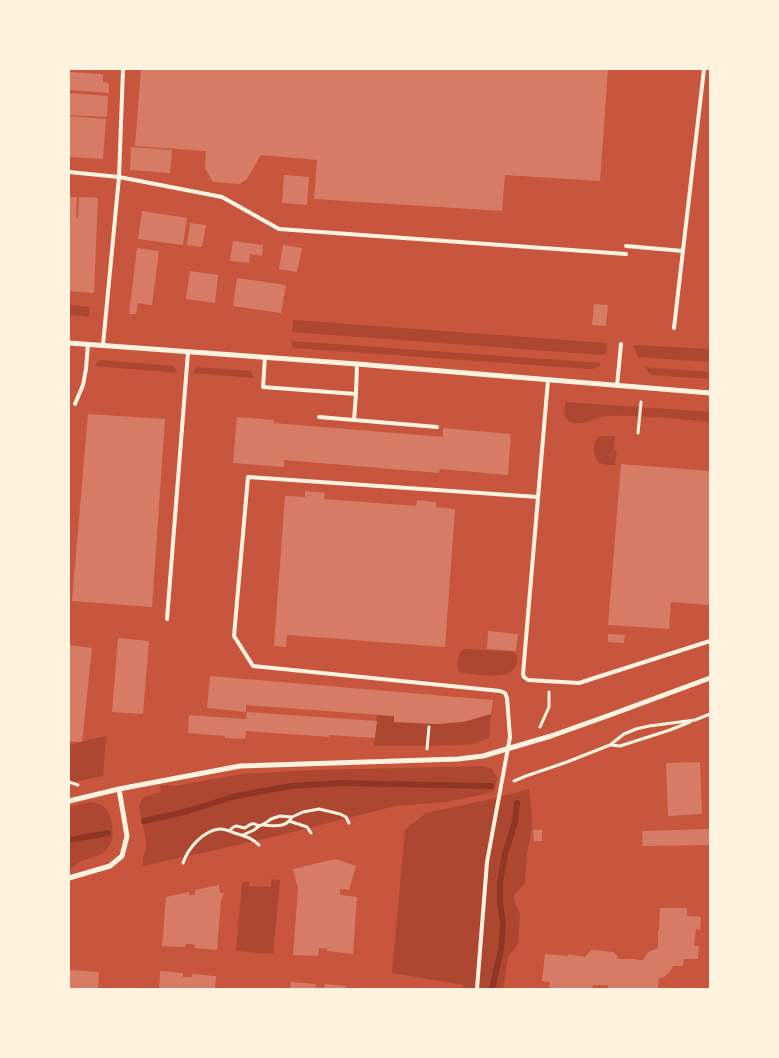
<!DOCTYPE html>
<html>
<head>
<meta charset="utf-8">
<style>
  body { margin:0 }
  #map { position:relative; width:779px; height:1058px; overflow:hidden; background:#c8553d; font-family:Jost,sans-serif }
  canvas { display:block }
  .frame { position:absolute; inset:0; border:70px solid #fff3e0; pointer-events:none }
</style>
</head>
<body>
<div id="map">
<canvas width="779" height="1058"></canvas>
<div class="frame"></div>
</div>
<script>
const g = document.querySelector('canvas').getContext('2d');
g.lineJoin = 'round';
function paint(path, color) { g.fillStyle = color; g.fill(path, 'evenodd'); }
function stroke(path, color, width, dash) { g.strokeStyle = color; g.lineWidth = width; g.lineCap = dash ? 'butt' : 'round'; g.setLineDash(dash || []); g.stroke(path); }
paint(new Path2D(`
  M69 305 90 307 89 317 69 315Z
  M293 320 607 343 606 354 603 355 292 332Z
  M291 341 601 363 597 368 589 369 293 348Z
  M633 345 710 349V362L638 357Z
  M100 360 174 366 177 373 95 366Z
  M197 367 251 371 254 378 193 373Z
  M644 367 710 372V379L651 375Z
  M566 402 710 412V422C677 419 643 415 609 416 597 416 583 427 571 422 562 418 564 409 566 402Z
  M607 436H615L614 450 617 451 615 465C610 465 603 466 599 462 593 457 591 442 599 437 601 436 605 436 607 436Z
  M464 649 514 652 517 656C517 658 517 661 517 664 511 682 475 674 461 673L458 671C457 663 457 653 464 649Z
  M491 714 489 738 474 744 427 746H374L377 715 394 716V722L436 724 463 722Z
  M106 736 103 776 69 783V745Z
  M482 766 492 769 497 778 494 792 447 802 395 806 273 837 143 866V858L146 850V841L139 806 142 799 146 796 161 792 160 786 166 785 175 786 242 774 316 770Z
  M529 789 532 816V828L527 854 525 883 514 895 515 903 520 914 518 944 508 957 503 989H463V985L392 973 405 830 426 813 496 798Z
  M90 802C100 803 107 806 110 817 115 833 114 850 97 856 92 858 86 859 82 861 77 864 73 867 69 870V807Z
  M271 879 280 880 273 954 236 951 242 883 249 881V886L271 887Z`), '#ae4732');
stroke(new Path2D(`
  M144 821 188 811 236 796 291 786 339 783 491 786
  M69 840 108 833
  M492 989 501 949 503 923 500 903V882L505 854 515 822 517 803`), '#8f3625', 6);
paint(new Path2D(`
  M141 69H608L600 181 505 175 502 211 314 199 317 160 261 155 247 179 239 184 213 182 205 168 206 151 135 146Z
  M69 72 102 74 103 75V82H107L109 85V93L69 90Z
  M69 93 108 96 107 117 69 115Z
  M69 116 106 119 103 159 69 157Z
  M131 147 172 150 170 173 130 170Z
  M284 175 309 177 307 205 282 203Z
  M69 197H77L76 217H78L79 197 98 198 94 293 69 291Z
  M142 211 187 218 183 245 138 239Z
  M190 223 206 225 202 247 187 245Z
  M233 241 263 245 262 256 250 254 249 263 230 261Z
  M283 245 302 248 297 272 279 269Z
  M137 248 159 251 152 305 138 303 136 314H129Z
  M190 271 218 275 215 303 186 299Z
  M237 278 286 285 281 313 233 306Z
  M594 304 608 305 606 326 592 325Z
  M88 414 165 419 152 607 72 601Z
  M237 417 274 420V423L443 437V428L511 434 508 475 440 469 439 473 284 460V467L233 463Z
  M621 464 710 471V605L671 602 669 629 608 625Z
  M305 491 325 493 324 499 416 506 417 500 436 502V507L455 509 445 647 287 635 286 647 274 646 285 496 305 497Z
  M488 631 518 634 516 651 487 649Z
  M608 634 625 635 624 643 608 642Z
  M118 638 149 641 143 714 112 712Z
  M69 645 92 648 82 742 69 741Z
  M210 676 493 700 491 714 463 722 436 724 394 722V716L246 705V712L207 708Z
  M247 712 377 721 375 738 329 735V737L246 731 245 739 225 738V736L188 733 189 715 246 719Z
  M700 762 702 814 668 816 666 763Z
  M710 829V845L643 846 642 831Z
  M533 830H542V841H534Z
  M335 859 356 866 349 890 340 889V895L357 897 353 954 327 951V949L319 948 318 956 293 955 298 889 293 869Z
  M219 885 220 893H224L221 901 217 950 195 948V945L190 944H186L185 947 162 946 166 897 189 892V895H195V890Z
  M660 908H687V916L701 917 700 930 696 929 694 946H699L698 959H684L683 966H673L671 970 668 974 664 977 659 978 658 989H607L608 985H593L592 989H549L550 982 542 981 545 954 568 956V954L585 957 591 950 614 952 619 959H636V960H643L648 952 658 948V930L659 931Z
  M69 970 99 972 98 989H69Z
  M160 971 183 973V977H192V974L216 976 215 989H159Z
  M291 982 316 984 315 987 324 988 325 984 346 986V989H290Z`), '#d67c66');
stroke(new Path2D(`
  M638 433 641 402
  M540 727 549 707V692
  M611 745 620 746 670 730 690 722
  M427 749 429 727
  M514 781 526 776 567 762 610 745 624 734 636 729 649 726 695 720 710 714
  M69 782 78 785
  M289 821 307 827 311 833
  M264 825C275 826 286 828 292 817
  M230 830C238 823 236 827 245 828 251 824 252 822 259 826
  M243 835 254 830 259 826 264 824 271 819 280 816 292 817 303 812 319 809 340 814 346 817 349 823
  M183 863C188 848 203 831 219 829 226 828 232 833 238 834 247 837 252 838 259 845`), '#fff3e0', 3);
stroke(new Path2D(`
  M69 172 119 177 123 69
  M626 246 683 251
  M674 328 704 69
  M103 345 119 177 222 197 279 229 626 254
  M265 357 263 387 356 394 357 364
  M548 380 523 674 524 677 528 680 579 683 710 641
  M617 386 621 344
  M356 394 354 420 437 427
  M75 404 83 385 86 369 88 344
  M319 417 354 420
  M167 619 188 352
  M477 989 487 862 510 737 507 698 505 693 500 691 253 666 234 636 248 477 538 497`), '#fff3e0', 4);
stroke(new Path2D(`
  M69 343 357 364 710 393
  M69 801 119 789 240 766 458 759 483 756 551 736 610 715 710 678
  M69 878 110 866 122 856 127 836 119 789`), '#fff3e0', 5);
</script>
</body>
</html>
